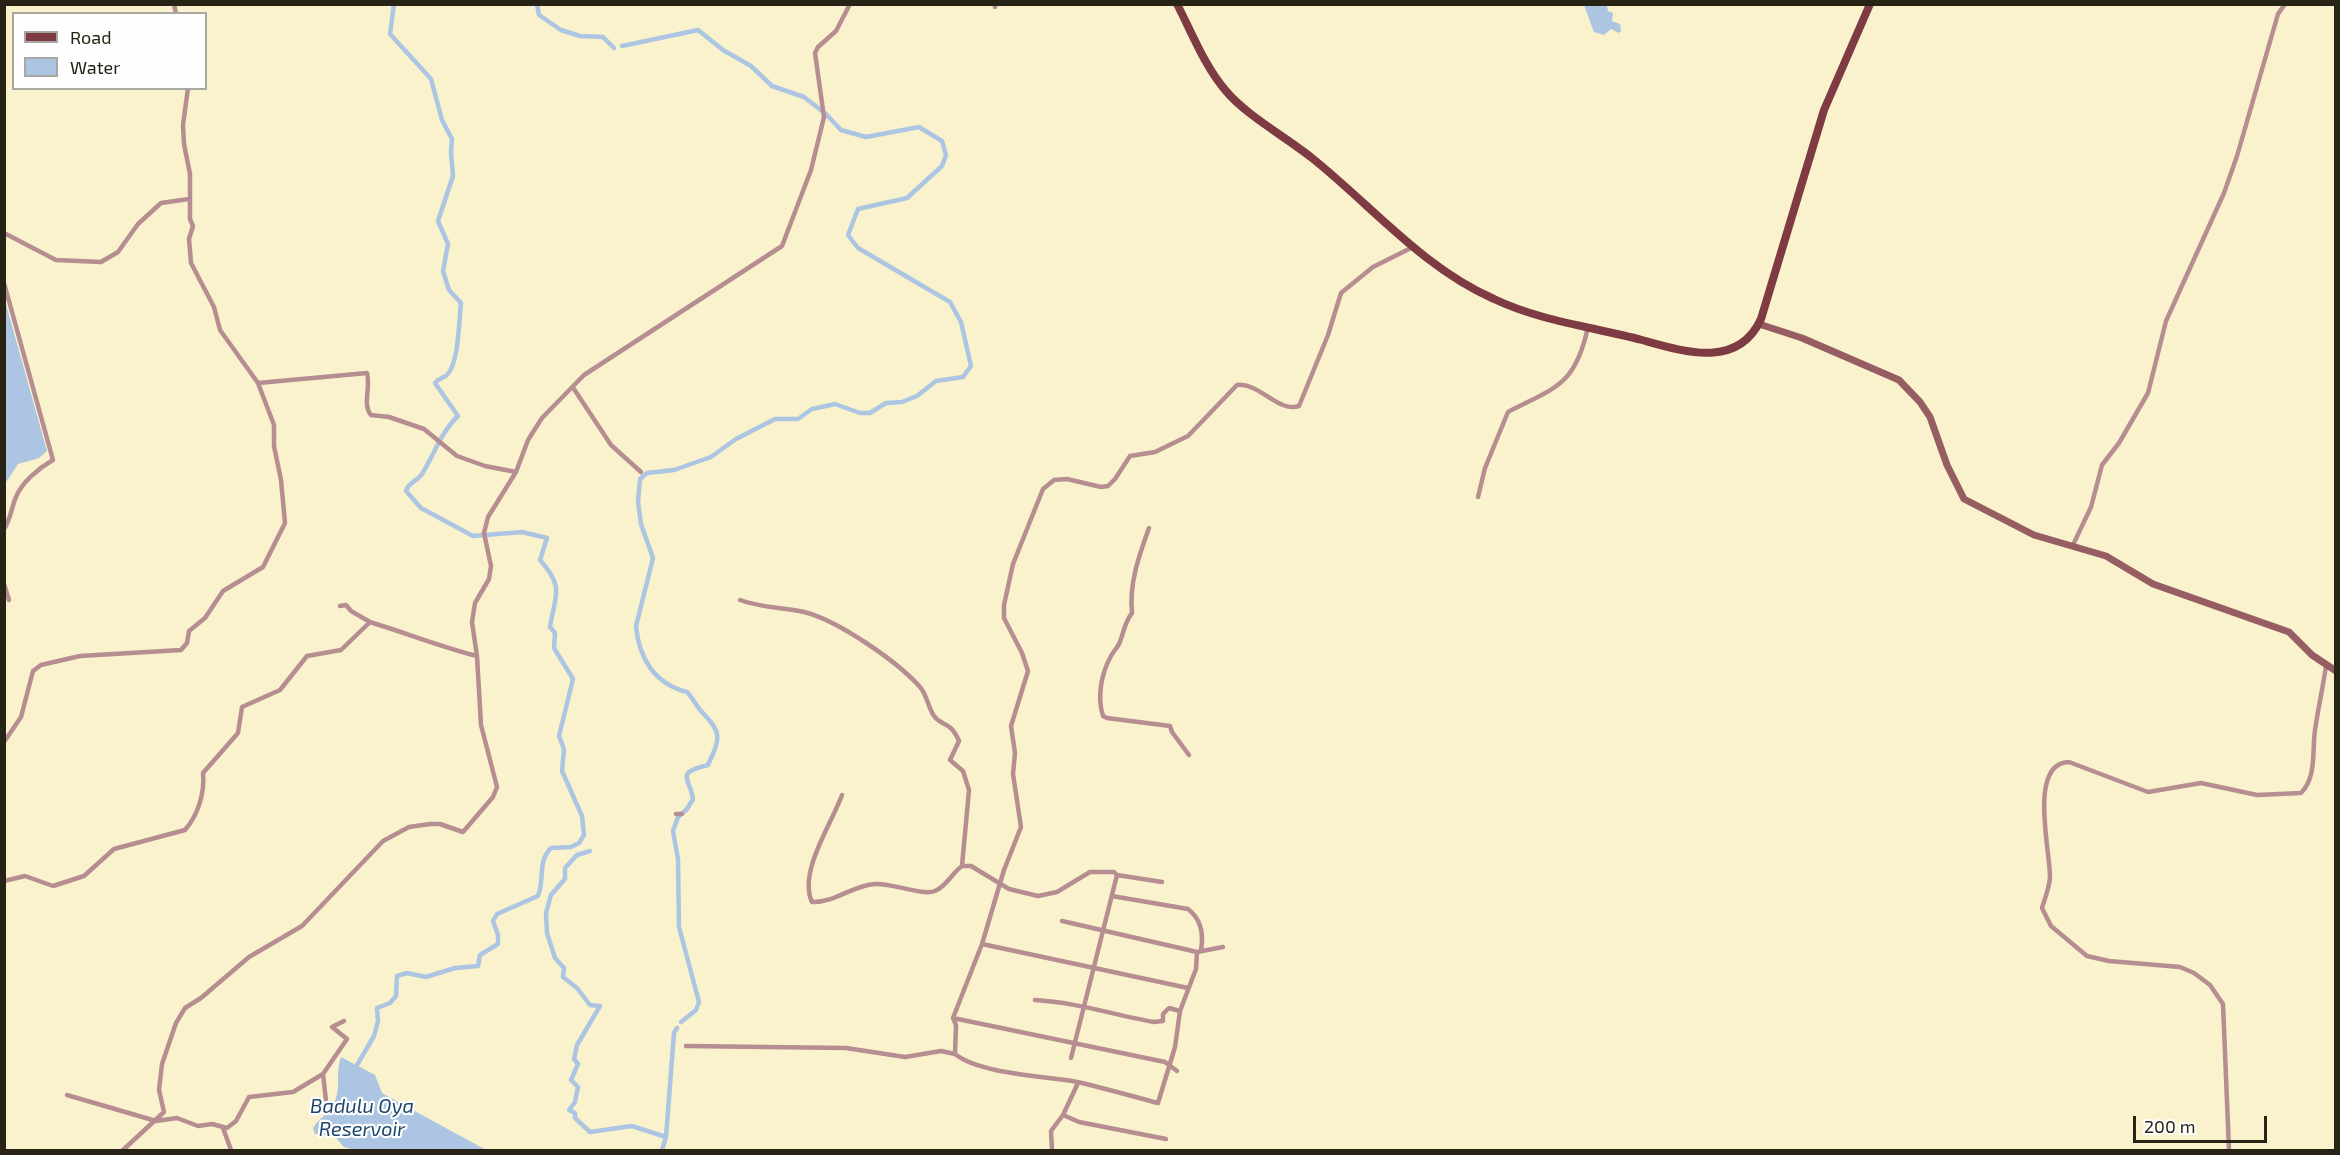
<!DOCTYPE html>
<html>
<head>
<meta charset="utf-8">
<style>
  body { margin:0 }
  #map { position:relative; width:2340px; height:1155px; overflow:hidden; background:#f9f2cc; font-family:"Exo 2",sans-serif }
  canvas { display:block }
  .frame { position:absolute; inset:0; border:6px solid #272416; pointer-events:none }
  .legend { position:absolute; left:12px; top:12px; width:195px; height:78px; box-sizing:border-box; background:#fefefe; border:2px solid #a8a7a1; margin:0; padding:8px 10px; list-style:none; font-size:18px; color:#272416 }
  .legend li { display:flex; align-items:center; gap:12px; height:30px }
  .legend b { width:30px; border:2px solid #a8a7a1 }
  .scale { position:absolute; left:2133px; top:1116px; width:134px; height:27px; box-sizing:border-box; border:3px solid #272416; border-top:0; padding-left:8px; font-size:18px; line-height:21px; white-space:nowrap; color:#272416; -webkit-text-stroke:4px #fefefe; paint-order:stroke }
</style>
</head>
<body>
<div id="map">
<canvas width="2340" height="1155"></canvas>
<div class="frame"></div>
<ul class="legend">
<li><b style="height:8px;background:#7e3b43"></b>Road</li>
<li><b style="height:16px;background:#abc5e2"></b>Water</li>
</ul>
<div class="scale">200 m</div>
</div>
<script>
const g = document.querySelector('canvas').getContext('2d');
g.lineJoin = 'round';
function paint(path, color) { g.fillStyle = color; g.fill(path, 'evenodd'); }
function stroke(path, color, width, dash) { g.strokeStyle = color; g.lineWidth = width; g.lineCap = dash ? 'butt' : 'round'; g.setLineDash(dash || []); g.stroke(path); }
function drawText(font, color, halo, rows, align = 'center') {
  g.font = font + ' "Exo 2",sans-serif'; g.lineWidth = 4.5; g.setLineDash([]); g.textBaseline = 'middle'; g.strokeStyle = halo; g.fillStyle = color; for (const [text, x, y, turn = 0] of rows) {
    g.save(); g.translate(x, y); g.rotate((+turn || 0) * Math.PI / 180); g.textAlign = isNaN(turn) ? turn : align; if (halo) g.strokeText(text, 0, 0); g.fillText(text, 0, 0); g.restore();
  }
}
paint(new Path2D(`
  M1584 5H1614L1607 6 1608 11 1613 13 1612 21 1620 24 1621 31 1619 33 1611 29 1604 35 1594 32Z
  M4 297 47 451 39 458 18 464 5 484Z
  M341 1057 375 1075 382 1093 486 1150H355L344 1147 334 1136 315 1134 313 1128C319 1118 331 1112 335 1101 341 1086 335 1073 341 1057Z`), '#abc5e2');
stroke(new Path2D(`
  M537 4 539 15 561 30 580 36 603 37 614 48
  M622 46 698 30 723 50 751 66 772 86 804 97 826 114 841 130 866 137 919 127 942 141 946 155 942 166 907 198 858 209 848 235 858 248 950 302 961 322 971 366 963 377 936 381 917 396 902 402 886 403 870 413H860L835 404 812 409 798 419H775L736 439 711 457 674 470 647 473 640 479 638 502 641 524 653 558 636 626C639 659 655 684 687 692 693 698 696 706 702 712 723 734 720 738 708 765 674 773 690 778 693 799L687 809 678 817 673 831 678 859 679 927 699 1002 696 1010 681 1022
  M590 851 577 855 565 868V879L551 895 546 913 547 933 555 958 564 968 563 977 577 988 590 1005 600 1006 577 1045 574 1059 578 1064 571 1080 578 1087 575 1102 569 1110 575 1113V1118L590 1132 632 1126 666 1137
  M357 1065 374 1036 378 1021 377 1008 390 1003 396 996 397 976 407 973 426 977 455 968 478 966 480 955 498 944V935L493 921 497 914 538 896C545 879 537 862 551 848L571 847 579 843 584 835 582 816 562 771 564 749 559 736 573 679 554 648 555 633 550 627C555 595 565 588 540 560L547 538 522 532 473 536 421 508 406 491C408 483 417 481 422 474 434 455 441 432 458 416L435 383C438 379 443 378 447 375 459 363 459 319 461 303L449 290 443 271 448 244 438 221 453 176 451 152 452 139 442 120 431 79 390 34 394 4
  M662 1150 666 1137 674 1033 677 1028`), '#abc5e2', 4.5);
stroke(new Path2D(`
  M174 4 176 14
  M995 4V7
  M188 88 183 125 184 144 190 174V219L193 226 189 239 191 263 214 307 220 330 258 383
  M4 233 56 260 101 262 118 252 138 224 161 203 189 199
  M4 283 53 460C39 468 22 482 16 497 11 508 11 519 4 529
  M574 389 611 445 641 472
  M1478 497 1485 468 1508 412C1556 387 1575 386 1588 327
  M1149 528C1139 556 1129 583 1132 613 1124 623 1124 633 1119 644 1117 648 1113 652 1111 656 1101 674 1097 697 1103 716L1107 718 1170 726 1172 732 1189 755
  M2073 545 2091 507 2102 465 2119 443 2148 393 2166 321 2224 193 2237 156 2278 14 2285 4
  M4 584 9 600
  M740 600C761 608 782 607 804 612 837 620 897 661 920 687 927 695 928 707 934 716 942 727 950 720 959 741L950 760 963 771 969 790 962 866
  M340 606 346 605 351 611 370 622
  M4 742 21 717 33 671 41 665 80 656 181 650 187 643 189 631 205 618 223 591 263 567 285 523 281 480 274 446V425L258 383 367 373C371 387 362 405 371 415L389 417 424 429 457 456 485 466 516 472
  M842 795C832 823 798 872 812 902 835 903 853 885 875 884 893 883 922 896 935 891 947 886 952 873 962 866H971L1009 889 1038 896 1057 892 1090 872H1114L1117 875 1162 882
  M676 814H682
  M4 881 25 876 53 886 84 876 114 849 185 830C198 815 205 793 203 773L238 733 242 707 280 690 307 656 341 650 370 622C406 633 441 647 477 656
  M1112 896 1188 909C1201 919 1204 933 1201 950
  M1062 921 1197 952 1223 947
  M982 944 1188 988
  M1197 952 1196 969 1180 1011 1175 1047 1158 1103C1131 1096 1104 1088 1077 1082 1044 1076 980 1074 955 1054L956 1025 953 1018 982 944 1004 870 1021 827 1013 774 1015 753 1011 726 1028 671 1022 653 1004 618V605L1013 564 1043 489 1054 480 1067 479 1101 487 1108 486 1115 479 1130 456 1155 452 1188 436 1237 385C1259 382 1278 413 1299 406L1328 335 1341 293 1373 267 1413 247
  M1035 1000C1074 1002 1115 1015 1154 1022L1163 1021V1014L1169 1008 1180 1011
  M953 1018 1165 1062 1177 1071
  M686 1046 846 1048 905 1057 941 1051 955 1054
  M1071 1058 1117 875
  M67 1095 156 1121 177 1118 198 1126 212 1124 227 1128 236 1121 249 1097 293 1092 323 1074
  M326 1101 323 1074 347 1039 332 1027 344 1021
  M1063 1115 1079 1122 1166 1139
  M223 1128 231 1150
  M123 1150 164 1112 159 1090 162 1064 176 1023 185 1008 201 998 249 957 302 926 383 841 409 827 430 824H440L463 832 493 797 497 787 481 725 477 656 472 622 475 603 489 579 491 566 484 533 488 517 516 472 528 440 542 418 584 375 782 246 811 170 824 117 815 53 818 47 836 31 850 4
  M1052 1150 1051 1131 1063 1115 1078 1083
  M2229 1150 2223 1004 2210 985 2194 973 2180 967 2109 961 2087 956 2051 926 2042 908C2045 898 2050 886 2050 876 2050 850 2028 763 2069 762L2148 792 2201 783 2257 795 2301 793C2317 777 2312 750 2315 730 2318 709 2323 687 2326 666`), '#b68d90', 4.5);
stroke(new Path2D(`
  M1759 324 1802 338 1899 380 1920 402 1930 417 1947 465 1964 499 2034 535 2106 556 2153 584 2289 632 2312 655 2336 671`), '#965e63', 7);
stroke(new Path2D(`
  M1177 4C1192 33 1205 67 1226 91 1247 116 1286 137 1312 158 1372 206 1422 267 1494 299 1540 321 1593 327 1642 340 1685 352 1738 369 1761 319L1824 110 1870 4`), '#7e3b43', 8);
drawText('italic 20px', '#1f466c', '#fefefe', [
  ["Badulu Oya",362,1106],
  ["Reservoir",362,1129]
]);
</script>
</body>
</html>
